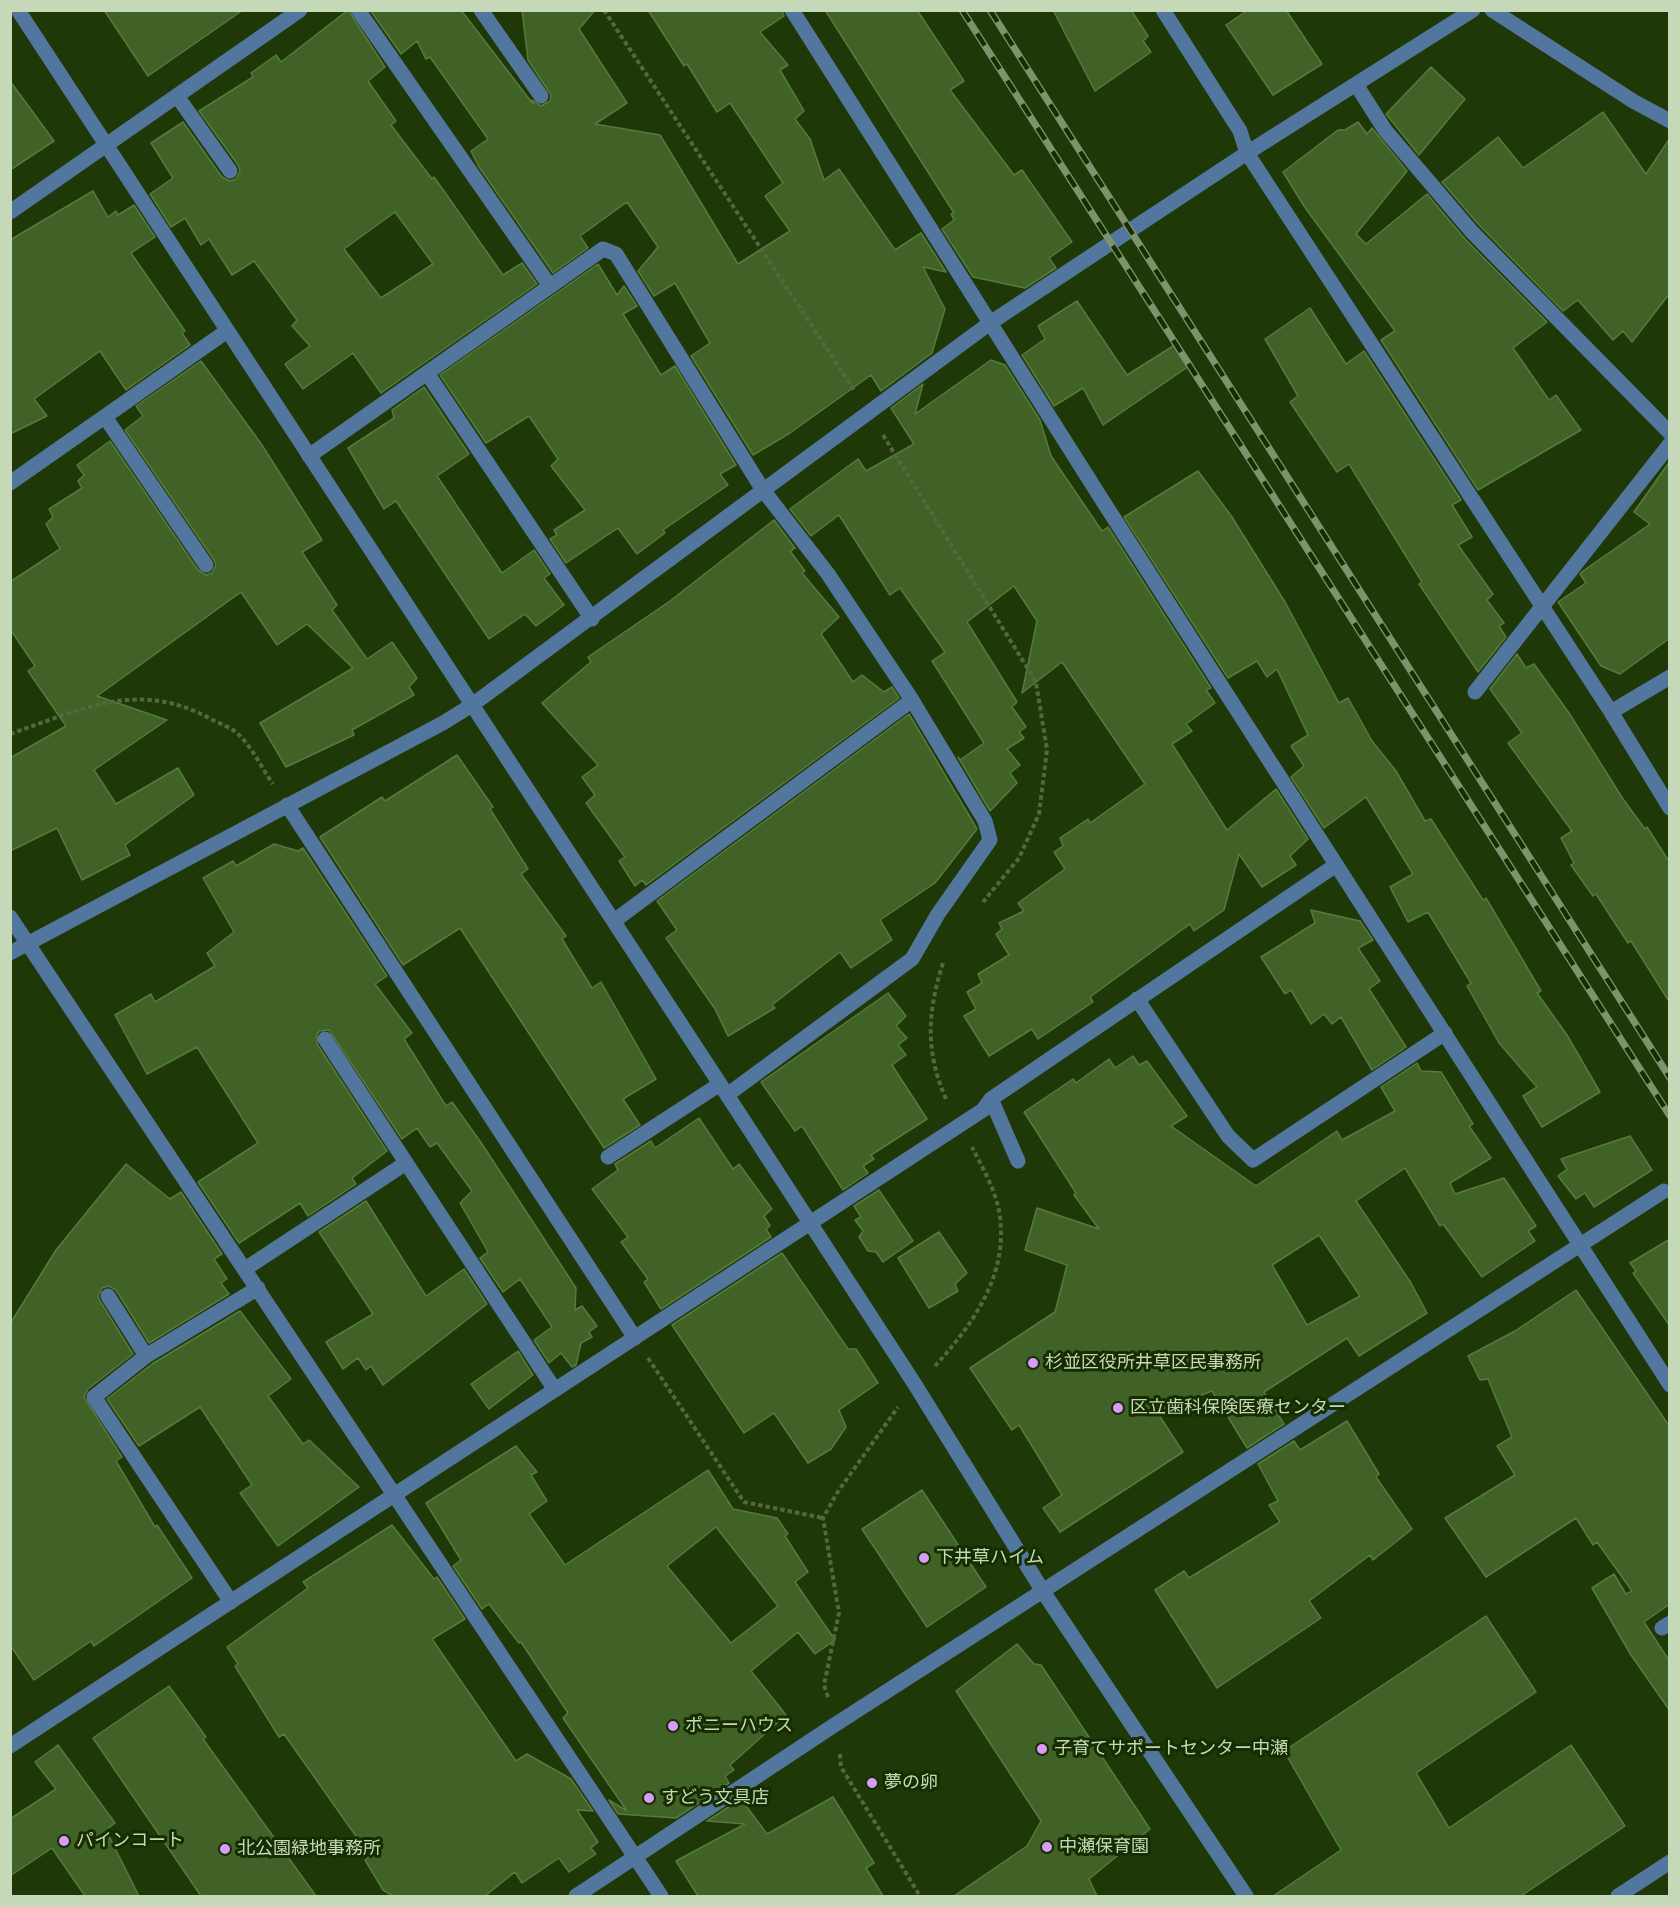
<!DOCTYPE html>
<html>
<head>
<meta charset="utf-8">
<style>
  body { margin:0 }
  #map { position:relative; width:1680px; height:1907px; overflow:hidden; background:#1f3808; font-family:"DM Sans",sans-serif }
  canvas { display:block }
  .frame { position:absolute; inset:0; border:12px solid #c5d9b9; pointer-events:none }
</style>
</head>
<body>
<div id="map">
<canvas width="1680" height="1907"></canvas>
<div class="frame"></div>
</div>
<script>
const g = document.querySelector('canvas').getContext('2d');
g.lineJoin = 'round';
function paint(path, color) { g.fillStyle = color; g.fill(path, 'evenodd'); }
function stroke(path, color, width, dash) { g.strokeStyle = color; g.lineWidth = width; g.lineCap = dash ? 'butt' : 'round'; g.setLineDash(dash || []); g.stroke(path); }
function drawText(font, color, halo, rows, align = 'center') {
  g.font = font + ' "DM Sans","Noto Sans JP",sans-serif'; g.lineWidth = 6; g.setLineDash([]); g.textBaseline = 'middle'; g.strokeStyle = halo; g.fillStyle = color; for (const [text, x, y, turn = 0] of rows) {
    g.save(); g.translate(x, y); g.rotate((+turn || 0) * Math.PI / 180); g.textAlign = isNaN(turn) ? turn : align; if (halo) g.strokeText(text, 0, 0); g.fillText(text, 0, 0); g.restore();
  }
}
const building = new Path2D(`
  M104 10H243L148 76Z
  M348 10 385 67 368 81 396 121 391 125 432 179 434 177 503 275 522 263 537 284 381 393 353 353 303 389 285 364 310 346 292 326 297 320 254 261 232 275 209 239 201 245 185 218 171 227 150 194 173 178 151 143 183 122 222 177 230 181 236 179 240 171 238 165 199 111 253 77 251 73 276 55 281 62ZM395 212 433 264 381 298 344 249Z
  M370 10H461L533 104 532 100 541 106 550 101 551 95 528 60 522 10H595L579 29 627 103 595 124 660 135 738 264 790 231 765 196 783 183 730 103 717 112 687 64 684 66 648 10H782L784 16 760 32 788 65 780 70 804 111 795 119 810 139 824 180 839 169 895 250 921 233 946 272 923 267 945 309 932 353 881 391 871 375 790 433 753 455 691 356 710 343 675 283 654 296 638 271 658 247 627 202 580 236 588 248 553 273 479 167 471 151 488 139 430 57 426 59 417 41 401 54Z
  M825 10H917L964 81 950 90 1014 175 1022 170 1072 242 1049 258 1056 268 1025 288 973 277 942 229 954 220 951 214 954 213Z
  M1053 10H1131L1148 36 1143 41 1151 52 1095 91Z
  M1248 10H1286L1322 64 1273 95 1226 25Z
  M1431 67 1465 99 1419 155 1386 114Z
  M10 81 54 141 10 170Z
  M1603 112 1646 174 1670 138V293L1632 342 1623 331 1613 340 1578 300 1563 311 1479 225 1442 182 1498 137 1523 168Z
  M1358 122 1367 134 1372 128 1407 171 1356 234 1366 244 1427 194 1465 239 1547 322 1513 348 1549 400 1556 395 1581 430 1478 490 1381 340 1395 331 1304 206 1283 172 1338 130H1345Z
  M93 191 108 217 116 211 118 215 134 205 155 237 131 253 185 331 182 333 190 345 126 390 100 351 34 399 47 416 10 434V240Z
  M598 264 617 295 624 286 637 306 623 314 661 375 675 366 736 465 720 474 728 485 663 530 665 533 637 554 618 528 566 563 550 539 557 535 554 530 585 510 551 466 558 459 529 416 486 443 440 375Z
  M1077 301 1127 375 1178 343 1192 364 1103 425 1083 388 1054 406 1022 355 1045 339 1038 326Z
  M1310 308 1346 364 1364 351 1461 500 1452 505 1472 537 1458 545 1493 594 1487 600 1504 623 1499 626 1506 637 1478 672 1419 584 1422 582 1349 464 1337 472 1290 402 1298 396 1265 339Z
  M991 360 1005 365 1040 420 1051 456 1102 531 1108 527 1211 688 1206 690 1215 703 1186 724 1192 731 1172 744 1227 830 1276 789 1308 839 1290 856 1296 865 1262 887 1239 854 1224 910 1194 931 1190 924 1090 997 1093 1002 1038 1039 1032 1029 989 1056 964 1016 976 1009 967 992 982 983 978 974 1009 955 996 934 1002 929 999 923 1024 911 1018 903 1065 869 1054 852 1063 846 1060 838 1088 819 1090 823 1145 784 1062 662 1022 693 1037 621 1014 586 967 622 1017 702 1012 707 1026 727 1019 732 1024 738 1007 749 1020 765 1010 773 1017 783 990 811 958 757 960 760 984 743 932 661 945 652 900 588 890 595 839 515 811 536 790 509 858 459 866 471 914 444 891 408 923 384 915 414Z
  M201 361 262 445 322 540 302 552 337 605 332 610 367 659 392 642 417 678 409 687 414 695 352 730 354 735 286 767 260 723 353 668 307 624 277 645 241 592 97 696 167 720 94 770 116 804 178 768 194 795 125 845 130 855 82 880 57 828 10 851V758L66 726 28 671 35 666 10 629V582L60 549 46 524 53 517 49 509 82 488 78 481 84 475 77 465 110 441 198 570 206 575 212 573 216 565 214 560 125 430 143 416 136 406Z
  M424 387 469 454 437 476 502 573 534 550 550 574 544 578 564 605 536 626 525 614 489 639 396 501 384 509 348 448 394 418 392 410Z
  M1670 461V638L1620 674 1601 666 1558 602 1586 583 1580 574 1583 571 1650 524 1634 512Z
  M1198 471 1232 517 1285 602 1339 703 1348 698 1372 741 1396 771 1425 821 1431 819 1483 900 1486 898 1541 991 1537 993 1567 1035 1600 1092 1542 1127 1523 1096 1537 1087 1499 1043 1467 986 1471 983 1428 912 1408 922 1390 887 1413 874 1366 797 1324 828 1291 777 1304 766 1291 746 1308 735 1277 669 1267 677 1257 661 1228 678 1124 517Z
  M774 520 795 548 790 551 805 571 802 573 839 617 821 634 853 682 862 675 884 692 892 687 899 698 646 885 642 880 635 886 619 861 625 857 586 803 595 795 582 777 598 765 542 703 591 662 588 657 670 601Z
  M1517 654 1526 668 1534 664 1569 713 1623 799 1645 829 1647 827 1670 863V1003L1631 941 1628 943 1596 894 1593 896 1571 865 1574 863 1561 838 1572 831 1508 743 1522 733 1490 689Z
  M909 714 977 829 935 883 880 920 892 940 851 968 840 952 772 1005 775 1008 728 1036 715 1009 666 938 677 930 657 901Z
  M457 755 493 807 490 809 528 869 521 874 566 936 562 939 592 988 601 982 656 1079 623 1099 640 1125 604 1148 460 928 403 965 320 837 382 797 385 801Z
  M274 844 298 851 303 848 387 976 375 984 412 1033 404 1039 446 1106 452 1102 482 1144 576 1288 575 1310 582 1306 597 1326 589 1332 592 1337 581 1343 576 1365 572 1367 561 1353 549 1363 534 1340 552 1327 520 1279 503 1292 480 1258 488 1252 460 1203 472 1191 437 1143 430 1147 417 1128 402 1139 329 1030 320 1031 317 1034V1044L387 1151 352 1178 356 1184 308 1216 300 1203 239 1243 198 1182 258 1143 197 1047 147 1074 115 1015 151 994 155 1002 215 966 207 953 234 932 203 878 233 861 236 866Z
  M1311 910 1360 921 1373 940 1358 948 1380 981 1369 989 1406 1047 1372 1070 1341 1017 1332 1024 1324 1014 1311 1024 1291 990 1285 994 1261 957 1315 923Z
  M888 993 906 1016 896 1026 907 1038 898 1045 906 1055 892 1065 927 1119 871 1155 874 1159 863 1166 868 1173 843 1190 802 1126 795 1131 761 1082Z
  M1133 1056 1139 1065 1147 1061 1187 1116 1171 1126 1256 1186 1337 1131 1342 1140 1395 1111 1381 1087 1417 1063 1421 1071 1441 1072 1473 1124 1469 1126 1491 1158 1450 1183 1455 1194 1504 1178 1536 1226 1528 1231 1535 1241 1482 1277 1443 1224 1440 1226 1405 1168 1356 1201 1411 1283 1427 1313 1359 1356 1347 1338 1264 1392 1284 1424 1247 1448 1212 1391 1157 1412 1183 1452 1060 1532 1043 1508 1062 1495 1019 1425 1012 1430 970 1368 1055 1312 1067 1265 1025 1250 1037 1208 1099 1229 1074 1195 1076 1193 1024 1112 1073 1079 1076 1083 1109 1059 1115 1068ZM1319 1235 1360 1296 1307 1325 1272 1265Z
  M699 1118 733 1169 739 1164 772 1209 764 1216 770 1226 766 1229 771 1237 661 1309 644 1282 648 1279 621 1242 628 1237 592 1189 618 1170 615 1164 651 1141 655 1148Z
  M1630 1136 1652 1170 1594 1207 1585 1193 1576 1199 1558 1176 1567 1169 1561 1159Z
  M126 1164 170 1199 181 1192 222 1254 214 1259 227 1279 221 1283 229 1294 149 1343 116 1290 108 1286 102 1288 98 1296 100 1301 133 1354 88 1389 84 1397 122 1457 116 1461 155 1527 157 1525 192 1578 94 1646 91 1641 34 1680 10 1645V1324L56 1250Z
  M879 1190 913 1241 883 1262 876 1252 868 1251 859 1237 863 1231 855 1220 861 1217 854 1206Z
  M366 1201 426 1296 464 1269 487 1304 383 1385 371 1366 366 1370 358 1358 343 1369 326 1342 373 1314 319 1232Z
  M939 1232 967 1273 955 1284 958 1291 929 1308 898 1258Z
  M1670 1239V1326L1633 1273 1636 1271 1630 1263Z
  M782 1253 848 1349H856L878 1383 839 1410 846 1427 831 1449 808 1463 774 1413 744 1433 672 1325Z
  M1576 1290 1670 1427V1604L1644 1622 1670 1662V1711L1631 1655 1592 1588 1614 1574 1626 1594 1632 1591 1597 1542 1593 1545 1576 1518 1486 1577 1445 1518 1515 1475 1497 1446 1512 1437 1488 1379 1480 1380 1468 1356 1515 1331Z
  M240 1311 291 1379 268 1396 303 1444 309 1440 359 1487 278 1546 240 1493 252 1485 200 1407 139 1446 107 1399 152 1364Z
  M518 1351 533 1375 489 1409 471 1384Z
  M1347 1421 1379 1474 1376 1477 1412 1529 1373 1560 1370 1555 1309 1601 1321 1618 1217 1688 1155 1590 1184 1571 1189 1578 1280 1522 1269 1505 1278 1501 1258 1464 1294 1441 1300 1450Z
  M516 1446 537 1472 531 1475 547 1501 529 1514 565 1565 708 1470 733 1509 777 1518 788 1534 785 1536 808 1572 795 1582 835 1640 815 1654 798 1632 751 1671 786 1715 730 1765 734 1770 725 1776 729 1783 676 1818 618 1814 609 1800 627 1811 563 1718 568 1713 521 1642 519 1643 489 1604 482 1609 453 1566 461 1560 426 1503ZM716 1527 778 1606 731 1643 667 1566Z
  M922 1490 986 1587 927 1627 862 1529Z
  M392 1525 434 1579 437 1577 465 1619 432 1639 516 1761 527 1754 571 1779 593 1811 577 1810 598 1842 591 1848 596 1854 569 1872 559 1858 522 1883 515 1872 485 1896H393L383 1890 365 1860 370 1856 284 1734 279 1737 235 1666 238 1664 227 1647 308 1588 303 1582Z
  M1486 1616 1536 1692 1416 1773 1449 1828 1571 1745 1625 1826 1521 1896H1273L1341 1850 1284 1751Z
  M1017 1644 1034 1664 1041 1665 1150 1829 1089 1879 1097 1896H954L1027 1846 1041 1821 956 1691Z
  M169 1686 206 1737 203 1739 316 1896H201L93 1738Z
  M58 1745 115 1823 106 1830 139 1896H85L52 1848 10 1876V1819L56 1789 35 1762Z
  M833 1797 874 1863 866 1868 883 1896H698L676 1861 745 1824 707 1821 741 1799 767 1834Z`);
paint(building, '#406226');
stroke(building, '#577a3d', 1.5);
stroke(new Path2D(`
  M604 10 854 390
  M883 435 1036 682 1047 750 1039 814 1019 858 983 902
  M10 734C83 709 138 679 211 719 220 724 233 728 239 735 253 748 262 769 273 784
  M943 963C927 1013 925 1053 947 1101
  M648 1358 744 1502 823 1518
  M935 1366C974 1323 1010 1273 999 1211 995 1189 982 1167 972 1147
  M828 1697 824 1685 839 1613 823 1518 837 1493 898 1407
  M840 1754 841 1767 920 1896`), '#52693e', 4, [4.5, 3]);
stroke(new Path2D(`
  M18 10 720 1084 914 1383 1044 1593 1246 1896
  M358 10 550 286
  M481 10 541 96
  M792 10 1106 506 1670 1385
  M1163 10 1240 131 1247 153 1611 712 1670 808
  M1492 10 1633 101 1670 121
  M1357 86 1385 130 1472 232 1670 433
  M177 96 230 171
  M10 212 300 10
  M427 373 592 619
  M105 417 206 565
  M309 456 603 249 616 254 763 490 828 574 912 700 985 821 990 840 938 914 912 959 727 1095
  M10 483 227 331
  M1475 692 1670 444
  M1611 712 1670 677
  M287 805 635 1338
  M10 917 661 1896
  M614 921 912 700
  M10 953 443 723 472 705 990 323 1247 153 1473 10
  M1137 999 1228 1136 1253 1160 1445 1033
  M325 1039 555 1390
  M991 1099 1018 1161
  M608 1157 720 1084
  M245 1269 406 1163
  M108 1296 146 1356
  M231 1602 94 1397 146 1356 258 1288
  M1662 1628 1670 1623
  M10 1746 983 1110 991 1099 1336 865
  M576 1896 836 1724 1664 1191
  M1618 1896 1670 1862`), '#53769f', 15);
const rail = new Path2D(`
  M962 10 1670 1116
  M990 10 1670 1078`);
stroke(rail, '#7c936c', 7);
stroke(rail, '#152d00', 4.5, [14]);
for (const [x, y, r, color] of [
  [1033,1363,6,"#d89bf8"],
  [1118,1408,6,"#d89bf8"],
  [924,1558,6,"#d89bf8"],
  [673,1726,6,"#d89bf8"],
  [1042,1749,6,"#d89bf8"],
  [872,1783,6,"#d89bf8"],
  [649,1798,6,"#d89bf8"],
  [64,1841,6,"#d89bf8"],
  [1047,1847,6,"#d89bf8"],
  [225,1849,6,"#d89bf8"]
]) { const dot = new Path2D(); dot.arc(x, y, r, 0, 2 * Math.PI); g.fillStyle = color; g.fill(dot); stroke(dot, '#152d00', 2); }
drawText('18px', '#c5d9b9', '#152d00', [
  ["杉並区役所井草区民事務所",1045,1363],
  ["区立歯科保険医療センター",1130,1408],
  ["下井草ハイム",936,1558],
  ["ポニーハウス",685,1726],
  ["子育てサポートセンター中瀬",1054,1749],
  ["夢の卵",884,1783],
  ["すどう文具店",661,1798],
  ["パインコート",76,1841],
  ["中瀬保育園",1059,1847],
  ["北公園緑地事務所",237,1849]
], 'left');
</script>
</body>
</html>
